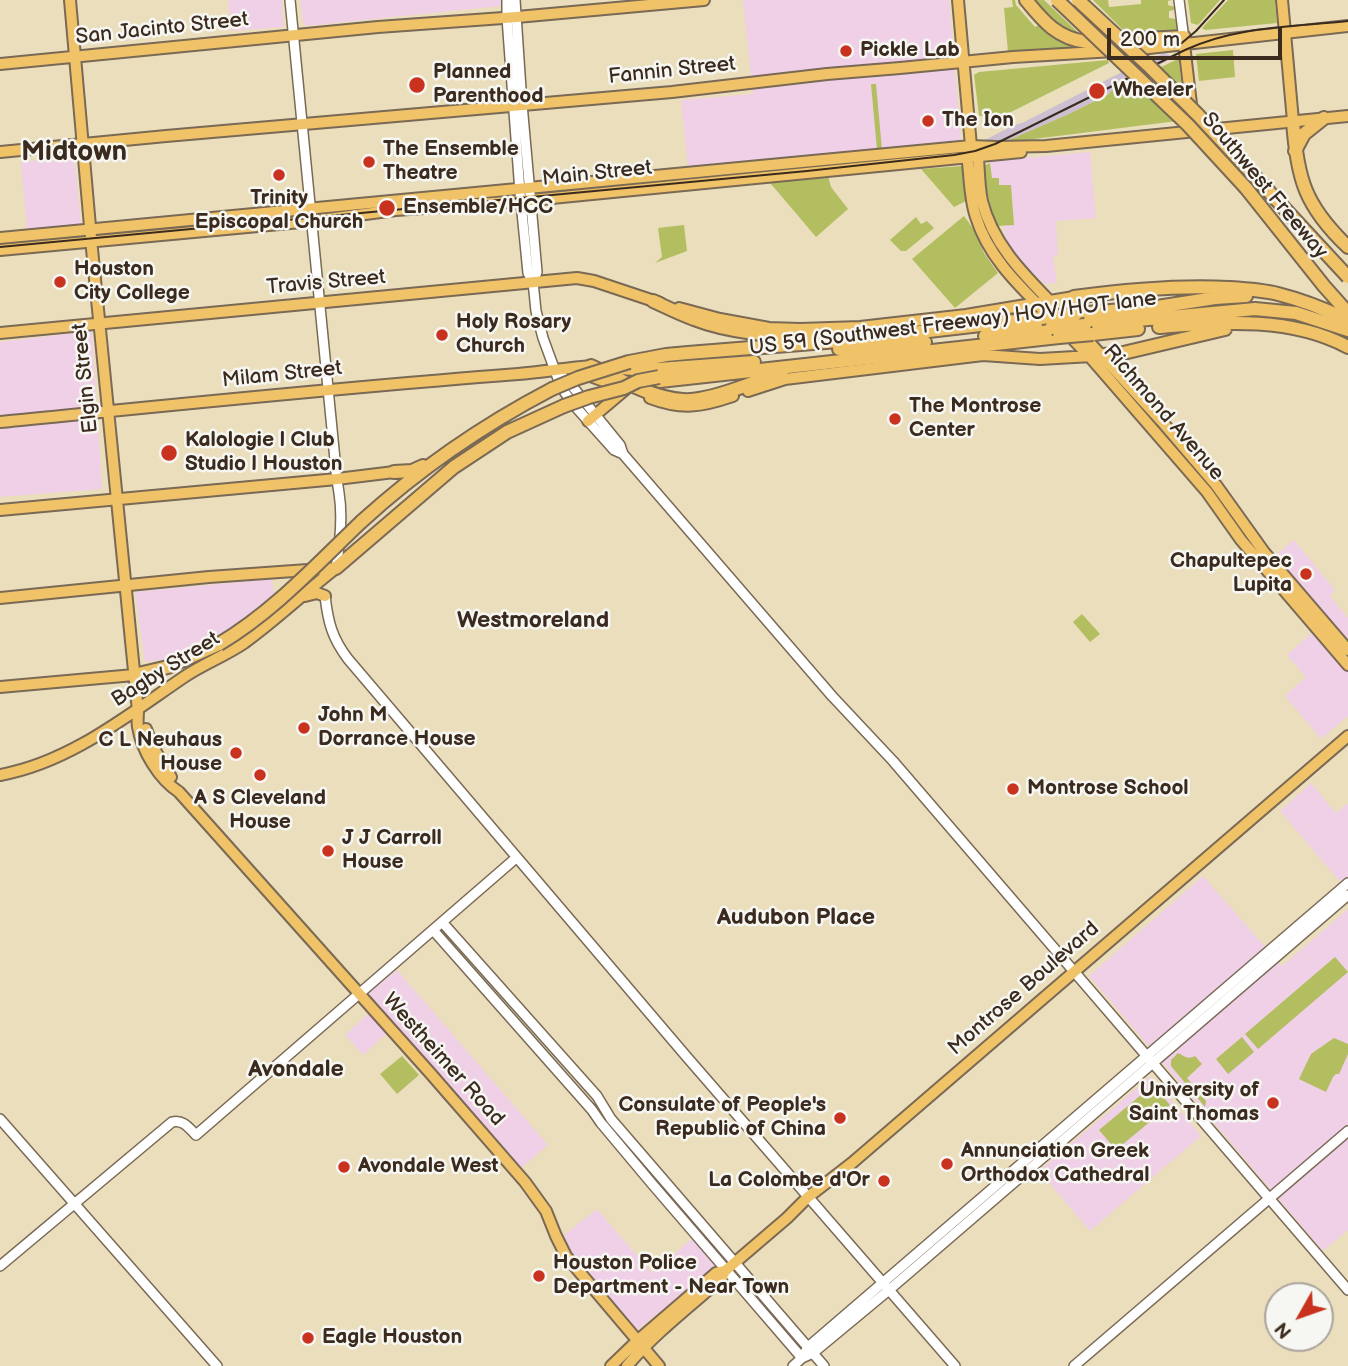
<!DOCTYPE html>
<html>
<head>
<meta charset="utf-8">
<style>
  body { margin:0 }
  #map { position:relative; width:1348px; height:1366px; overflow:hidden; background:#ebdebc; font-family:"Balsamiq Sans",sans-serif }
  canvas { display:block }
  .north { position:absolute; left:1264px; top:1282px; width:70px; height:70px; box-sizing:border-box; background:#f6f6f2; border:2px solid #aba49d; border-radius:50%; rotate:230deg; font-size:19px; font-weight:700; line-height:28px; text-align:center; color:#3b2a1e }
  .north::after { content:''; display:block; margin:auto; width:24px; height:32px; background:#c8321e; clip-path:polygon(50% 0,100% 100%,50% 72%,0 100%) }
  .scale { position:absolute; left:1107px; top:28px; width:175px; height:32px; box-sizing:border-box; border:4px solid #3b2a1e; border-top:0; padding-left:9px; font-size:21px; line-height:24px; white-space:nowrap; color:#3b2a1e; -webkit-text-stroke:5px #f6f6f2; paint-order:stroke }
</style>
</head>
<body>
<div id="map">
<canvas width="1348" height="1366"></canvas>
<div class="north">N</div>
<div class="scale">200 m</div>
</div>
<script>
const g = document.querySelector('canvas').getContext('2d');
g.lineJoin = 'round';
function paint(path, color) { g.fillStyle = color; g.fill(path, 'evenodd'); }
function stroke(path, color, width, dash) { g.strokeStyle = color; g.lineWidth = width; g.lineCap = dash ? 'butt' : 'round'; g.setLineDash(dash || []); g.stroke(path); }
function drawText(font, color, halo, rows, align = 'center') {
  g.font = font + ' "Balsamiq Sans",sans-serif'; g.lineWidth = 5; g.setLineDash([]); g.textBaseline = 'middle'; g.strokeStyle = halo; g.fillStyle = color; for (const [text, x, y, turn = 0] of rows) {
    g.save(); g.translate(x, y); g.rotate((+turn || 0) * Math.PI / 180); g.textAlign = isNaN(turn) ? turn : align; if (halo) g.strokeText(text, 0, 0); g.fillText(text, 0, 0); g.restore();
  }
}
paint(new Path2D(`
  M228 0H282L284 27 231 31Z
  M300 0H501V6L305 26 303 22Z
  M743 0H949L961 142 688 168 681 100 753 94Z
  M1090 152 1096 218 1056 221 1058 254 1053 257 1057 283 1045 284 1018 259 1011 251 1007 242 1003 226 1014 224 1010 185 999 186 992 179 990 161Z
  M74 157 81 224 27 229 21 162Z
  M92 331 102 489 0 497V342Z
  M1294 540 1335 590 1330 596 1348 618V716L1321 739 1285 696 1306 677 1287 655 1328 618 1275 556Z
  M272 579 274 593 255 612 227 631 223 636 199 649 170 659 145 662 135 592Z
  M1311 783 1336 813 1348 803V891L1280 811Z
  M1203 876 1282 966 1348 909V1230L1323 1251 1089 976Z
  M397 970 548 1145 521 1168 395 1026 363 1055 345 1035 378 1005 368 993Z
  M1151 1076 1201 1136 1090 1231 1039 1171Z
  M597 1209 652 1273 693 1238 716 1266 637 1330 571 1251 564 1235Z`), '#efd0e6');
paint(new Path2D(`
  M1164 53 1174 57 1111 91 1109 94 1069 114 1002 143 983 141 1012 126 1024 122 1122 72Z`), '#cdbed2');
paint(new Path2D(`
  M1012 0H1015L1016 5 1035 27 1040 24 1094 47 1008 52 1004 8 1013 7Z
  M1035 0H1044L1085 39 1071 37 1032 3Z
  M1093 0H1108L1109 7 1141 4V0H1172L1168 1V5L1175 7 1174 10 1169 11V18L1176 19 1179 31 1130 37Z
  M1188 0H1220L1198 25 1191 23Z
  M1228 0H1275L1277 23 1205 30 1202 28Z
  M1233 50 1235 77 1199 81 1196 54Z
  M1178 59 1179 60 1185 120 1002 143 1069 114 1109 94 1111 91Z
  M1108 60 1109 63 1009 113 980 116 979 115 974 75 979 72Z
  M871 84H876L882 150H877Z
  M990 163 992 178H999V185H1011L1014 225 997 226 995 221 985 185 984 166Z
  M962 166 966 201 954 207 921 169Z
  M828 176 831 187 848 209 816 237 766 178Z
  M964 216 972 227 984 253 998 273 955 308 912 259Z
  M916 217 921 224 927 221 934 228 906 251H901L890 240Z
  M684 225 687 251 655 263 662 257 658 228Z
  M1082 614 1100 634 1090 642 1073 622Z
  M1335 957 1348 972 1258 1049 1245 1034Z
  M1242 1037 1254 1052 1228 1074 1216 1059Z
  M1334 1038 1348 1044V1054L1339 1074H1336L1333 1077 1326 1092 1299 1079 1311 1054Z
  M1178 1053C1184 1056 1188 1060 1195 1056L1202 1064 1187 1078 1206 1101 1205 1107 1171 1066V1060Z
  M402 1056 419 1075 397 1094 380 1074Z
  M1153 1085 1170 1105 1116 1150 1099 1130Z`), '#b2be60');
const minor = new Path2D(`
  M290 0 336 470C336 477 338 485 339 493 343 517 340 544 336 568
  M507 0V18L520 192 528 273 533 282 536 311 543 338 561 387 573 404 614 450 623 454
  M515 0 522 104 537 272 533 282
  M1179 0 1184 40
  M555 370 568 381 620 445 623 454 832 696 893 761 1348 1290
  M325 596C328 622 332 638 348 659L686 1056 955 1366
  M442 922 597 1096 611 1119 824 1366
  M433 930 592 1110 601 1123 653 1185 802 1358
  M0 1119 217 1366
  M0 1266 172 1122C183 1119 189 1128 196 1135L516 858
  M802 1358 813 1353 889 1290 1348 895
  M793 1366 802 1358 808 1347 1348 883
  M1074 1366 1348 1131`);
const major = new Path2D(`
  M70 0 92 249 138 711C138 716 137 722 138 727 142 751 159 779 179 792L431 1074 525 1182 546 1211 556 1236 566 1256 659 1366
  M958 0 971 146 967 158 968 163C970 181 970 200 976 217 989 260 1024 290 1054 321
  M1282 0 1293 121
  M1184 44 1194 130
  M0 64 378 27 517 17 704 0
  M975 151 978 157C979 172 979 187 982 201 994 250 1033 283 1066 318
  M0 152 166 136 672 92 827 74 900 68 1013 57 1131 50 1348 26
  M0 238 971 146 997 147 1046 146 1348 116
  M0 250 312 221 396 210 521 201 1021 152
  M679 308 720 319 769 328 800 329 860 327 966 315 1074 297
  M1066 332 1090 357 1207 492 1241 540 1348 665
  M1080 332 1164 424 1216 485 1264 552 1348 650
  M0 333 577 278 594 281 660 303
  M585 374 625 389
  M748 391 785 379 983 355 1040 359 1092 356
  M650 398C682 410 701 407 733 396
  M588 421 626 389
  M0 422C172 405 345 387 518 374 542 372 567 368 591 366
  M0 510 337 479 394 472
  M305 596 317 593 325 596
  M0 598 209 577 336 568
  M0 687 134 675
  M146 729 153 747 171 777
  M0 775C69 763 128 715 184 677 203 664 225 656 244 643 276 620 305 592 336 568
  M611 1366 637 1341 716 1273 725 1271
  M627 1366C654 1334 689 1307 721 1279L725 1271 787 1218 808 1197 852 1163 1348 736`);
const highway = new Path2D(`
  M1026 0C1043 21 1058 39 1087 42L1184 37
  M1293 121C1297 179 1305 206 1348 247
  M1295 151 1304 134 1324 118
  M1246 188 1324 286 1348 313
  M1074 297C1126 290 1177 285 1229 288 1245 289 1262 290 1278 294 1302 300 1325 309 1348 320
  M653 301C666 307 680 314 694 319 730 333 770 335 809 337
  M1076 314 1157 307 1215 298 1246 296
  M1085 325 1255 309 1296 313 1348 330
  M1159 327C1223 322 1290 316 1348 347
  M1093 334 1138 329
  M985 336 1051 328
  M839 349 925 342
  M1102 355 1119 354 1225 329
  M629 362 666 355 688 353 851 340 1041 318
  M591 366C620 379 651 398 683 400 707 402 759 381 782 371
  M622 368 645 370 754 362
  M660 381 1059 337
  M394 472 412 471 423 466
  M361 522C418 470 483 425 552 389
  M336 568 454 467 507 432 564 406
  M134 675 168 667 219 644`);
stroke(minor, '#796955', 12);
stroke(major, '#796955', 14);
stroke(highway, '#796955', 16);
stroke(minor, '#fff', 9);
stroke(major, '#f0c369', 10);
stroke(highway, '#f0c369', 12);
stroke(new Path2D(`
  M1177 47 1196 31 1224 0
  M0 247 807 171 954 155 975 151 995 144 1185 50C1236 26 1293 27 1348 21`), '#3b2a1e', 2);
const highwayBridge = new Path2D(`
  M1057 0 1188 125 1246 188
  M1078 0 1148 65 1198 115 1348 277
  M1041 318 1076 314
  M1051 328 1085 325
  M1059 337 1093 334
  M552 389 578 378 629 362
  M564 406 589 397 624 388 638 381 659 377
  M219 644C273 612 316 565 361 522`);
stroke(highwayBridge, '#796955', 16, []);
stroke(highwayBridge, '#f0c369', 12);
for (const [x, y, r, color] of [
  [846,51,7,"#c8321e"],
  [417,85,9,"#c8321e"],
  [1097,91,9,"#c8321e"],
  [928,121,7,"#c8321e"],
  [369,162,7,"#c8321e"],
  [279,175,7,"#c8321e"],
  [387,208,9,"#c8321e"],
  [60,282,7,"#c8321e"],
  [442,335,7,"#c8321e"],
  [895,419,7,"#c8321e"],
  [169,453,9,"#c8321e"],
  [1306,574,7,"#c8321e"],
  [304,728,7,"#c8321e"],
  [236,753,7,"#c8321e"],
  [260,775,7,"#c8321e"],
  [1013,789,7,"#c8321e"],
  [328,851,7,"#c8321e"],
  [1273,1103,7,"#c8321e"],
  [840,1118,7,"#c8321e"],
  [947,1164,7,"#c8321e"],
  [344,1167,7,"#c8321e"],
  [884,1181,7,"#c8321e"],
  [539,1276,7,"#c8321e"],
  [308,1338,7,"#c8321e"]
]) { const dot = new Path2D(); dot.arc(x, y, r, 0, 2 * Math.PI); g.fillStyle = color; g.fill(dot); stroke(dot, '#f6f6f2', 2.5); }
drawText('21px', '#3b2a1e', '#f6f6f2', [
  ["San Jacinto Street",162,29,-6],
  ["Fannin Street",672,71,-6],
  ["Main Street",597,174,-6],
  ["Southwest Freeway",1264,186,50],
  ["Travis Street",326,283,-5],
  ["US 59 (Southwest Freeway) HOV/HOT lane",953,324,-7],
  ["Milam Street",282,375,-6],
  ["Elgin Street",86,378,-96],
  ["Richmond Avenue",1163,413,49],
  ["Bagby Street",166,670,-32],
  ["Montrose Boulevard",1024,989,-41],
  ["Westheimer Road",443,1060,48]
]);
drawText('bold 21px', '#3b2a1e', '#f6f6f2', [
  ["Pickle Lab",860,51],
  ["Planned",433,73],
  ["Parenthood",433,97],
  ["Wheeler",1113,91],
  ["The Ion",942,121],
  ["The Ensemble",383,150],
  ["Theatre",383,174],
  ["Trinity",279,199,"center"],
  ["Episcopal Church",279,223,"center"],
  ["Ensemble/HCC",403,208],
  ["Houston",74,270],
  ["City College",74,294],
  ["Holy Rosary",456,323],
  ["Church",456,347],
  ["The Montrose",909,407],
  ["Center",909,431],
  ["Kalologie | Club",185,441],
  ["Studio | Houston",185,465],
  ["Chapultepec",1292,562,"right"],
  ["Lupita",1292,586,"right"],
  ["John M",318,716],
  ["Dorrance House",318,740],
  ["C L Neuhaus",222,741,"right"],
  ["House",222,765,"right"],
  ["Montrose School",1027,789],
  ["A S Cleveland",260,799,"center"],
  ["House",260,823,"center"],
  ["J J Carroll",342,839],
  ["House",342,863],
  ["University of",1259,1091,"right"],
  ["Saint Thomas",1259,1115,"right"],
  ["Consulate of People's",826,1106,"right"],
  ["Republic of China",826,1130,"right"],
  ["Annunciation Greek",961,1152],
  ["Orthodox Cathedral",961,1176],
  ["Avondale West",358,1167],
  ["La Colombe d'Or",870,1181,"right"],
  ["Houston Police",553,1264],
  ["Department - Near Town",553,1288],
  ["Eagle Houston",322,1338]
], 'left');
drawText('bold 23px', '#3b2a1e', '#f6f6f2', [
  ["Westmoreland",533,621],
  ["Audubon Place",796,918],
  ["Avondale",296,1070]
]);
drawText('bold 28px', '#3b2a1e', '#f6f6f2', [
  ["Midtown",74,153]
]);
</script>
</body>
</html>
